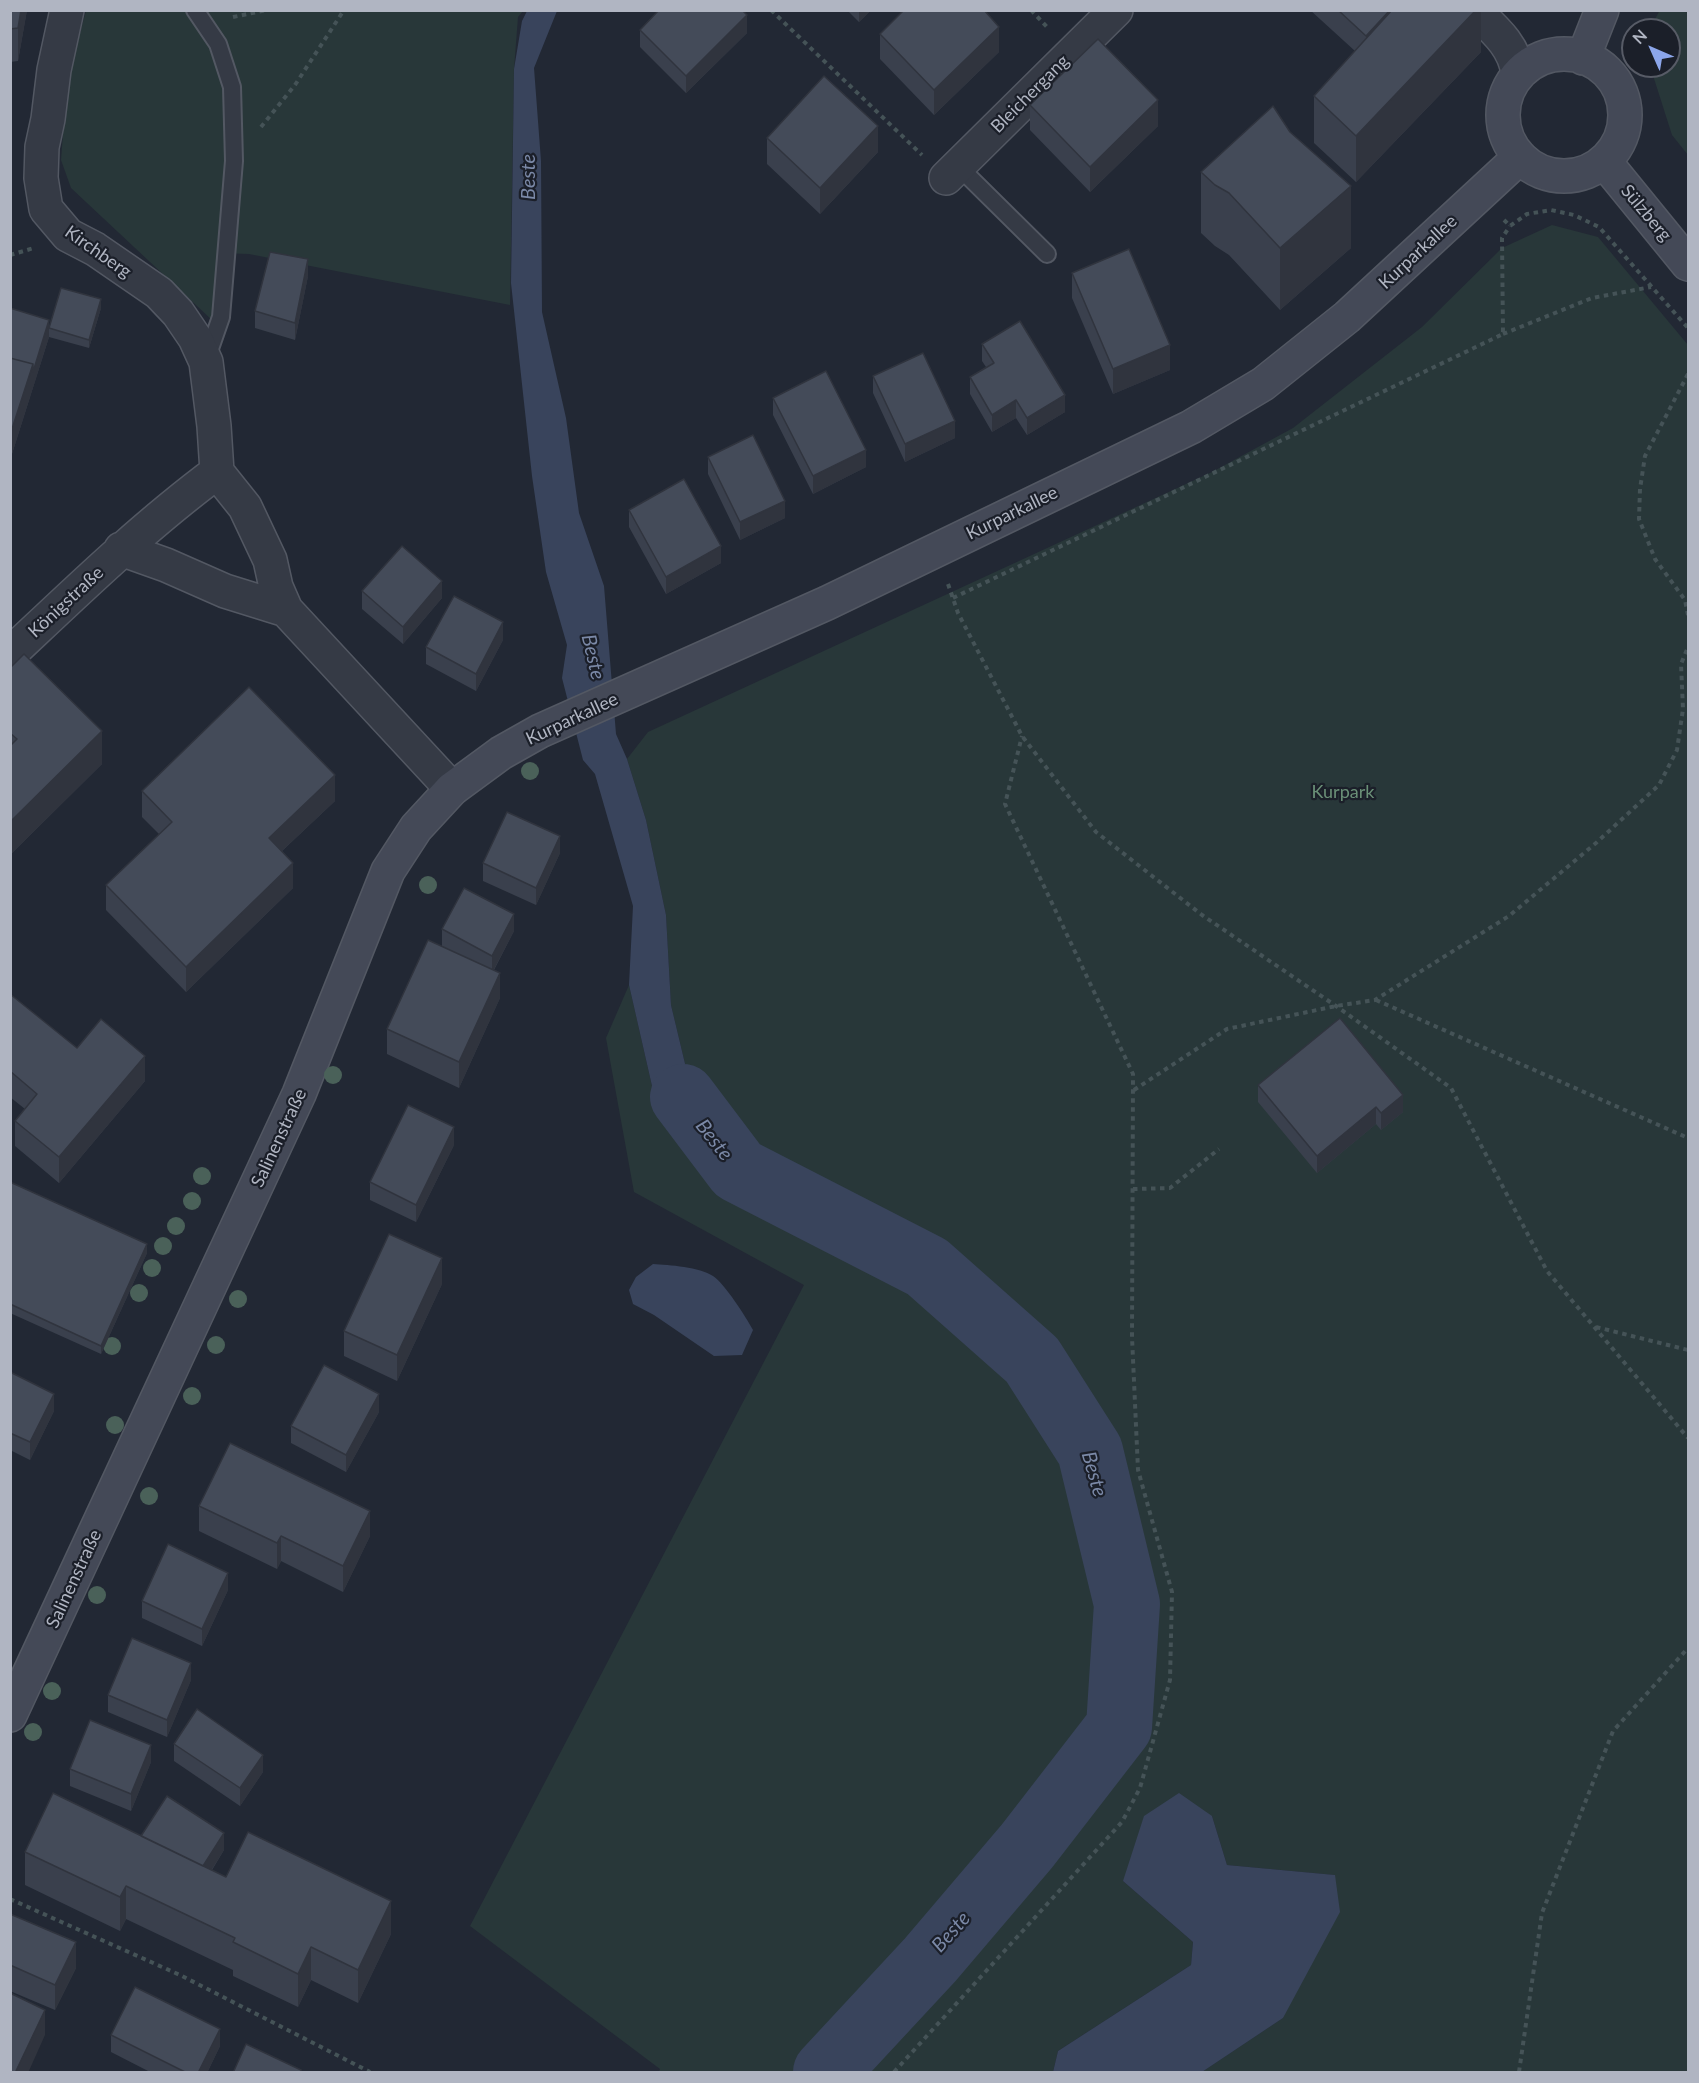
<!DOCTYPE html>
<html>
<head>
<meta charset="utf-8">
<style>
  body { margin:0 }
  #map { position:relative; width:1699px; height:2083px; overflow:hidden; background:#222834; font-family:Lato,sans-serif }
  canvas { display:block }
  .frame { position:absolute; inset:0; border:12px solid #b0b5c2; pointer-events:none }
  .north { position:absolute; left:1621px; top:18px; width:60px; height:60px; box-sizing:border-box; background:#1b1f29; border:2px solid #575b66; border-radius:50%; rotate:315deg; font-size:16px; font-weight:700; line-height:24px; text-align:center; color:#b0b5c2 }
  .north::after { content:''; display:block; margin:auto; width:21px; height:27px; background:#8ca6ea; clip-path:polygon(50% 0,100% 100%,50% 72%,0 100%) }
</style>
</head>
<body>
<div id="map">
<canvas width="1699" height="2083"></canvas>
<div class="frame"></div>
<div class="north">N</div>
</div>
<script>
const g = document.querySelector('canvas').getContext('2d');
g.lineJoin = 'round';
function paint(path, color) { g.fillStyle = color; g.fill(path, 'evenodd'); }
function stroke(path, color, width, dash) { g.strokeStyle = color; g.lineWidth = width; g.lineCap = dash ? 'butt' : 'round'; g.setLineDash(dash || []); g.stroke(path); }
function drawText(font, color, halo, rows, align = 'center') {
  g.font = font + ' Lato,sans-serif'; g.lineWidth = 4.5; g.setLineDash([]); g.textBaseline = 'middle'; g.strokeStyle = halo; g.fillStyle = color; for (const [text, x, y, turn = 0] of rows) {
    g.save(); g.translate(x, y); g.rotate((+turn || 0) * Math.PI / 180); g.textAlign = isNaN(turn) ? turn : align; if (halo) g.strokeText(text, 0, 0); g.fillText(text, 0, 0); g.restore();
  }
}
paint(new Path2D(`
  M1660 10 1688 11V155L1672 135 1650 66H1669V30H1649Z
  M86 11H523L518 17 514 69 510 305 249 254 218 253 213 321 71 188 61 160 67 81Z
  M1552 225 1598 237 1688 345V2072H1202L1283 2018 1334 1875 1227 1865 1212 1816 1123 1881 1193 1942 1191 1965 1058 2051 1053 2072H659L660 2069 470 1926 804 1285 634 1192 606 1038 629 985 652 1086 738 1170 693 1097 671 1005 666 915 646 820 627 759 648 732 1212 472 1293 428 1422 327 1502 248Z`), '#283739');
paint(new Path2D(`
  M527 11H557L534 68 541 161 542 312 566 418 579 513 604 586 616 734 627 759 646 820 666 915 671 1005 693 1097 738 1170 704 1173 674 1139 652 1086 629 985 633 906 595 774 583 760 562 678 567 645 546 572 532 476 511 283 514 69 522 21Z
  M653 1264C669 1265 700 1267 713 1276 725 1284 746 1317 753 1330L742 1355 714 1356 654 1315 633 1304 629 1290 636 1277Z
  M1179 1793 1212 1816 1227 1865 1335 1875 1340 1912 1283 2018 1202 2072H1053L1058 2051 1191 1965 1193 1942 1123 1881 1144 1816Z`), '#39445c');
stroke(new Path2D(`
  M683 1097 738 1170 927 1267 1032 1360 1090 1451 1127 1604 1119 1727 1027 1846 930 1960 826 2072`), '#39445c', 66);
const lane = new Path2D(`
  M195 10 218 44 232 87 234 161 221 317 206 360
  M958 166 1047 254`);
const street = new Path2D(`
  M67 10 54 70 48 119 42 147 41 178 46 209 68 235 95 249 159 293 178 313 195 338 206 362 214 426 217 472 245 507 270 560 276 587 286 610 452 789
  M1474 10C1494 29 1515 46 1518 74
  M946 178 1116 10
  M121 549 166 565 225 591 286 610
  M10 654C77 591 143 527 217 472`);
const secondary = new Path2D(`
  M1503 115a61 61 0 1 1 122 0a61 61 0 1 1-122 0Z
  M1583 58 1602 10
  M1604 161 1688 264
  M10 1715 299 1094 388 871 416 828 452 789 501 753 540 731 827 603 1191 427 1263 384 1347 317 1520 157`);
stroke(lane, '#535863', 20);
stroke(street, '#535863', 36);
stroke(secondary, '#535863', 36);
stroke(new Path2D(`
  M771 10 922 155
  M1031 10 1048 28
  M233 17 267 10
  M261 127 295 85 344 10
  M1504 220 1510 226 1527 214 1551 210 1574 215 1599 227 1688 328
  M10 255 34 248
  M1503 334 1592 298 1651 287
  M1688 374 1645 456 1640 489 1639 519 1655 559 1685 600 1688 615
  M948 584 958 613 1022 736 1096 832 1202 915 1336 1006 1451 1088 1547 1271 1688 1438
  M953 598 1503 334 1502 238 1510 226
  M1376 1000 1688 1138
  M1134 1090 1227 1029 1336 1006 1375 1000 1509 916 1596 843 1659 785 1677 750 1683 709 1681 664 1688 647
  M1133 1189 1170 1188 1219 1149
  M1596 1327 1688 1350
  M10 1899 180 1975 370 2072
  M894 2072 1122 1822 1140 1788 1170 1680 1172 1592 1138 1470 1132 1337 1133 1074 1005 804 1022 736
  M1519 2072 1542 1913 1613 1731 1688 1648`), '#455357', 4, [4.5, 4.5]);
stroke(lane, '#353a45', 16);
stroke(street, '#353a45', 33);
stroke(secondary, '#444957', 33);
g.fillStyle = '#4a6159';
for (const [x, y] of [
  [530,771],
  [428,885],
  [333,1075],
  [202,1176],
  [192,1201],
  [176,1226],
  [163,1246],
  [152,1268],
  [139,1293],
  [238,1299],
  [216,1345],
  [112,1346],
  [192,1396],
  [115,1425],
  [149,1496],
  [97,1595],
  [52,1691],
  [33,1732]
]) { g.beginPath(); g.arc(x, y, 9, 0, 2 * Math.PI); g.fill(); }
paint(new Path2D(`
  M10 10H27L18 61 10 62Z
  M847 10H871L859 22Z
  M1310 10H1481V52L1356 182 1314 143V96L1355 51Z
  M640 30 747 33 686 93 640 47Z
  M880 34 999 52 934 115 880 59Z
  M1030 105 1158 126 1090 192 1030 130Z
  M767 138 878 152 820 214 767 164Z
  M1201 172 1351 248 1280 310 1229 255 1215 246 1201 233Z
  M1072 273 1170 370 1113 394 1072 298Z
  M308 276 295 340 255 328V311Z
  M10 308 49 328 101 308 89 348 49 337 11 457H10Z
  M982 344 1065 412 1027 435 1016 418 992 432 970 394V377L986 367 982 361Z
  M873 376 955 438 905 462 873 393Z
  M773 398 866 467 813 494 773 415Z
  M708 457 785 518 740 540 708 474Z
  M629 510 721 563 666 594 629 527Z
  M362 591 442 598 403 644 362 609Z
  M503 640 476 691 426 664V647Z
  M10 668 102 764 10 855Z
  M142 791 335 801 282 851 293 888 186 992 106 910V885L159 834 142 817Z
  M560 853 536 905 483 881V863Z
  M442 929 514 931 494 970 500 998 459 1088 387 1054V1029L442 946Z
  M10 994 77 1048 145 1081 59 1183 15 1146V1121L25 1109 10 1097Z
  M1258 1085 1403 1112 1381 1130 1376 1124 1317 1173 1258 1102Z
  M454 1145 416 1222 370 1200V1182Z
  M10 1182 147 1253 101 1354 10 1313Z
  M442 1284 397 1381 344 1356V1331Z
  M10 1372 54 1411 30 1460 10 1450Z
  M379 1412 346 1472 291 1443V1426Z
  M199 1506 370 1536 343 1592 281 1561 277 1569 199 1531Z
  M228 1590 202 1646 142 1618V1601Z
  M191 1680 167 1737 108 1712V1695Z
  M174 1744 263 1772 240 1806 174 1761Z
  M151 1762 131 1811 70 1786V1769Z
  M141 1836 224 1850 212 1870 226 1877 391 1934 358 2003 311 1980 298 2007 233 1976V1970L126 1919 120 1931 25 1885V1852Z
  M10 1914 76 1968 55 2010 10 1991Z
  M111 2035 220 2046 207 2073H152L111 2052Z`), '#3a404d');
paint(new Path2D(`
  M21 10H27L18 61V28Z
  M859 10H871L859 22Z
  M1390 10H1409L1366 62V36Z
  M1476 10H1481V52L1356 182V136Z
  M747 15V33L686 93V76Z
  M999 27V52L934 115V90Z
  M1158 100V126L1090 192V167Z
  M878 126V152L820 214V188Z
  M1351 186V248L1280 310V248Z
  M308 259V276L295 340V323Z
  M101 299V308L89 348V340Z
  M49 320V337L11 457V432L33 364Z
  M1170 345V370L1113 394V369Z
  M1065 395V412L1027 435V418Z
  M1016 400V418L992 432V415Z
  M955 421V438L905 462V444Z
  M866 450V467L813 494V476Z
  M785 501V518L740 540V522Z
  M721 546V563L666 594V577Z
  M442 581V598L403 644V627Z
  M503 622V640L476 691V674Z
  M102 731V764L10 855V822Z
  M335 775V801L269 863V838Z
  M560 836V853L536 905V888Z
  M293 863V888L186 992V967Z
  M514 914V931L492 973V956Z
  M500 973V998L459 1088V1062Z
  M145 1056V1081L59 1183V1157Z
  M1403 1095V1112L1381 1130V1113Z
  M1376 1107V1124L1317 1173V1156Z
  M454 1127V1145L416 1222V1205Z
  M147 1244V1253L101 1354V1346Z
  M442 1258V1284L397 1381V1355Z
  M54 1394V1411L30 1460V1442Z
  M379 1394V1412L346 1472V1455Z
  M370 1511V1536L343 1592V1566Z
  M281 1536V1561L277 1569V1543Z
  M228 1573V1590L202 1646V1629Z
  M191 1663V1680L167 1737V1720Z
  M151 1745V1762L131 1811V1794Z
  M263 1755V1772L240 1806V1788Z
  M224 1833V1850L195 1896V1878Z
  M126 1886V1919L120 1931V1897Z
  M391 1901V1934L358 2003V1970Z
  M76 1942V1968L55 2010V1985Z
  M311 1947V1980L298 2007V1974Z
  M45 2010V2035L28 2073H15Z
  M220 2029V2046L207 2073H198Z`), '#30343e');
const building = new Path2D(`
  M10 10H21L18 28 10 29Z
  M659 10H742L747 15 686 76 640 30Z
  M904 10H984L999 27 934 90 880 34Z
  M1338 10H1390L1366 36Z
  M1392 10H1476L1356 136 1314 96Z
  M1098 39 1158 100 1090 167 1030 105Z
  M824 76 878 126 820 188 767 138Z
  M1273 106 1290 132 1351 186 1280 248 1229 193 1215 185 1201 172Z
  M1129 249 1170 345 1113 369 1072 273Z
  M270 252 308 259 295 323 255 311Z
  M61 288 101 299 89 340 49 328Z
  M10 308 49 320 33 372V364L10 358Z
  M1020 321 1065 395 1027 418 1016 400 992 415 970 377 994 363 982 344Z
  M923 353 955 421 905 444 873 376Z
  M10 358 33 364 11 432 10 431Z
  M826 371 866 450 813 476 773 398Z
  M753 435 785 501 740 522 708 457Z
  M684 479 721 546 666 577 629 510Z
  M402 546 442 581 403 627 362 591Z
  M454 596 503 622 476 674 426 647Z
  M24 654 102 731 10 822V746L17 739 10 733V668Z
  M249 687 335 775 269 838 293 863 186 967 106 885 172 822 142 791Z
  M507 812 560 836 536 888 483 863Z
  M464 888 514 914 492 956 442 929Z
  M428 940 500 973 459 1062 387 1029Z
  M10 994 77 1048 101 1019 145 1056 59 1157 15 1121 37 1094 10 1071Z
  M1340 1018 1403 1095 1381 1113 1376 1107 1317 1156 1258 1085Z
  M408 1105 454 1127 416 1205 370 1182Z
  M10 1182 147 1244 101 1346 10 1304Z
  M389 1234 442 1258 397 1355 344 1331Z
  M324 1365 379 1394 346 1455 291 1426Z
  M10 1372 54 1394 30 1442 10 1433Z
  M230 1443 370 1511 343 1566 281 1536 277 1543 199 1506Z
  M168 1544 228 1573 202 1629 142 1601Z
  M132 1638 191 1663 167 1720 108 1695Z
  M197 1709 263 1755 240 1788 174 1744Z
  M90 1720 151 1745 131 1794 70 1769Z
  M53 1793 226 1877 248 1832 391 1901 358 1970 311 1947 298 1974 233 1942 235 1938 126 1886 120 1897 25 1852Z
  M167 1796 224 1833 203 1866 141 1836Z
  M10 1914 76 1942 55 1985 10 1965Z
  M135 1987 220 2029 198 2073H187L111 2035Z
  M10 1993 45 2010 15 2073 10 2071Z
  M246 2044 301 2070 300 2073H233Z`);
paint(building, '#444b59');
stroke(building, '#30343e', 1.5);
drawText('18px', '#b0b5c2', '#1b1f29', [
  ["Bleichergang",1030,94,-45],
  ["Sülzberg",1646,213,50],
  ["Kirchberg",98,252,35],
  ["Kurparkallee",1418,252,-43],
  ["Kurparkallee",1012,513,-26],
  ["Königstraße",66,602,-43],
  ["Kurparkallee",572,719,-25],
  ["Salinenstraße",279,1138,-65],
  ["Salinenstraße",74,1579,-65]
]);
drawText('18px', '#6a8f77', '#1b1f29', [
  ["Kurpark",1343,792]
]);
drawText('italic 20px', '#7b89a7', '#1b1f29', [
  ["Beste",529,177,-90],
  ["Beste",593,657,77],
  ["Beste",714,1140,52],
  ["Beste",1094,1474,74],
  ["Beste",951,1932,-48]
]);
</script>
</body>
</html>
